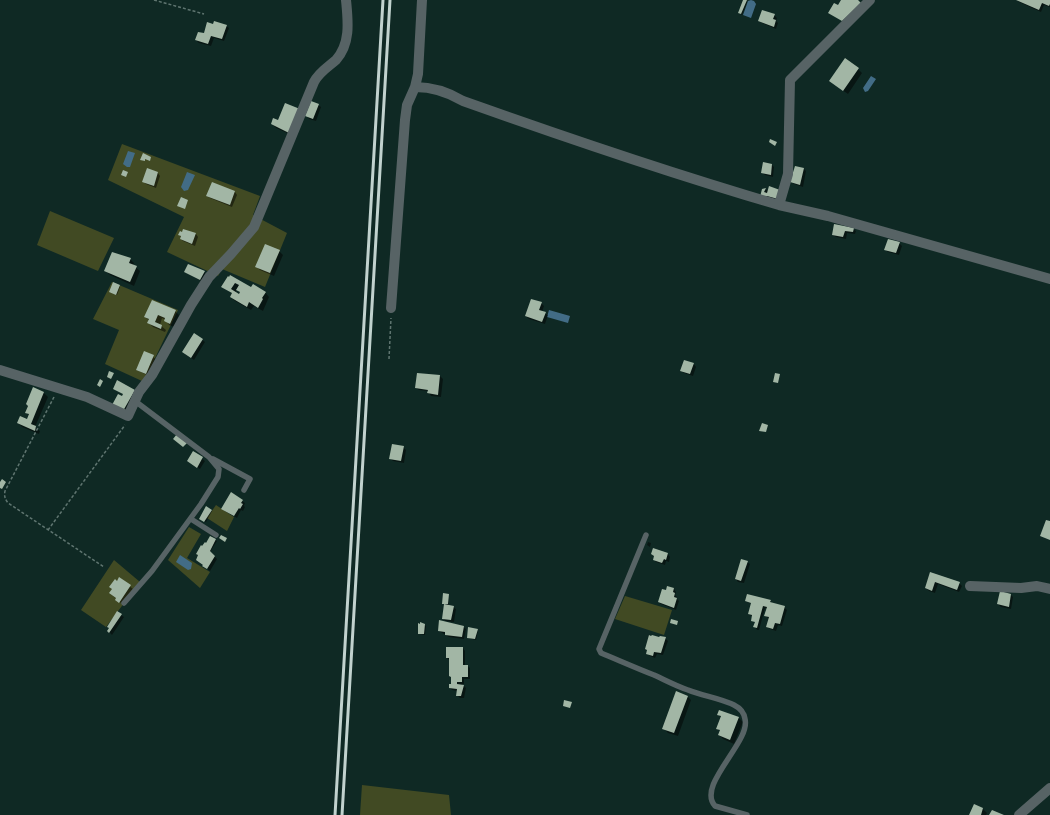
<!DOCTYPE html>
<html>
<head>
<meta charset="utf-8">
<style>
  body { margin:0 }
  canvas { display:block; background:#0f2924 }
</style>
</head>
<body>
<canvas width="1050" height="815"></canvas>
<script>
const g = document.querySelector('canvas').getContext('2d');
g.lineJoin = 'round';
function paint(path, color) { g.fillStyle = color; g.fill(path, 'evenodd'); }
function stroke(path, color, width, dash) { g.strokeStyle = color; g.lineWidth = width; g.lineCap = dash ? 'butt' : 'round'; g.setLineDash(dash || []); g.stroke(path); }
paint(new Path2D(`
  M122 144 260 196 253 215 287 233 265 287 222 269 218 276 167 252 184 217 108 180Z
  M50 211 114 238 98 271 37 245Z
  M112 282 178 310 147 375 142 381 105 364 119 330 93 319Z
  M216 505 234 517 227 531 207 518Z
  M189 527 201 534 187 558 210 572 200 588 168 560Z
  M114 560 140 582 106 627 81 610Z
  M625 596 672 610 664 635 615 619Z
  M362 785 449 795 451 815H360Z`), '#414a23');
paint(new Path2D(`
  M751 0 754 1 756 4 751 18 743 15 748 1Z
  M871 76 876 79 868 91 865 92 863 88Z
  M128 151 135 153 130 167H127L123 164Z
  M187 172 195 175 188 190 184 191 181 187Z
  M549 310 570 316 568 323 547 317Z
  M180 555 192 563 191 569 188 570 176 562Z`), '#426c86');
paint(new Path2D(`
  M1017 0H1050V7L1044 5 1041 12 1019 2Z
  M746 1 747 2 742 15 739 13Z
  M774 15 777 18 776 21 778 23 776 29 762 23 759 21Z
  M226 26 229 28 224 41 214 38 211 46 199 43 196 40 204 35Z
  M858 69 862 73 848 94 835 85Z
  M318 105 321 107 316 121 309 119 307 116Z
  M279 121 294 136 276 128 272 124Z
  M772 165 774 167 773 177 765 175 762 172Z
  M147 169 158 173 160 176 156 188 146 184 143 181Z
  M804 169 806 171 803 187 794 184 791 182Z
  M213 183 235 192 237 195 232 207 210 198 207 196Z
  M766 189 769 192 780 201 761 197Z
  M835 225 853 229 856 231 855 234 847 233 846 239 836 237 833 235Z
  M184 230 196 234 198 237 195 246 183 241 181 239V237L179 234 183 233Z
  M899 243 902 246 899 255 888 252 885 249Z
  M279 251 283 255 274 276 260 270 256 266Z
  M130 259 134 263 133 265 140 271 134 286 110 275 106 271Z
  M185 272H204L207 275 203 282Z
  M228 277 251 288 265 292 269 297 263 311 254 306 251 310 235 301 231 297 233 294 222 286ZM237 289 241 293 239 295 235 293Z
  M120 286V287L117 295 110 292Z
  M541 303 544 306 542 312 548 315 545 324 529 319 526 316Z
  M175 311 179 315 174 327 169 325 166 320 162 318 160 325 166 330 165 332 153 327 149 323 150 321 145 317Z
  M194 334 205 342 194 360 185 354Z
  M145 352 156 359 149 376 137 370Z
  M694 364 696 367 693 376 684 373 681 371Z
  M418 374 440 376 443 379 441 397 431 396 428 391 419 390 416 388Z
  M114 388 134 391 126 413 116 407 124 394Z
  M33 389 44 393 48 397 35 427 40 431 39 434 22 427 18 423 28 421 30 416 26 412Z
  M403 447 406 450 404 463 393 461 390 458Z
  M194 453 205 461 200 469 188 461Z
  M231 494 245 503 244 506 245 507 243 511 241 510 237 518 225 511Z
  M211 510 212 511 206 522 201 520Z
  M211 537 217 541 210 552 217 559 210 571 197 560 210 547Z
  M648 542 651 543 650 547 647 545Z
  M654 549 668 554 670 557 669 562 666 561 665 565 656 562 654 559 655 557 652 554Z
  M747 562 750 564 744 583 738 582 736 579Z
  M931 573 959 583 962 586 959 592 938 584 935 593 929 591 926 588Z
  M119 578 133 589 122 604 110 593Z
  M674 589 676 592 675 595 677 597 676 598 679 601 676 610 661 604 659 602 667 592Z
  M1001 593 1011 595 1013 597 1011 609 1001 607 998 604Z
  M448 594 449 606 453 607 456 609 454 622 445 621 443 618 445 605 443 603Z
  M748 595 770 601 773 604 784 607 787 610 782 626 778 625 776 631 770 629 767 627 769 619 766 616 768 609 765 608 759 630H757L755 627 756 623 752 620 753 617 749 614 752 604 746 601Z
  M121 615 124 617 112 635 108 631Z
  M421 623 426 626 425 635 419 634Z
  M463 627 466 629 464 639 449 637 439 631Z
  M477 630 478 631 476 640 468 638Z
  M665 638 668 641 663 655 657 654 655 658 650 656 647 653Z
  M463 648 465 651V666H468L470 668V679H464V684H462L466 688 464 698H460L457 695 458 691 452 690 450 688 452 685V677L449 660 447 658Z
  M687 696 691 700 678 736 668 733 664 729Z
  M720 711 739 718 743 722 734 744 723 739 719 735 721 731 718 728 722 718 718 714Z
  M975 805 983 809 987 813 986 815H971Z`), '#0007');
paint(new Path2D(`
  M743 0H747L741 14 738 13Z
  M841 0H858L861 3 842 21 828 13 834 3 838 5Z
  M1016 0H1050V4L1049 6 1042 3 1039 10Z
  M762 10 775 14 773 19 776 20 774 27 758 21Z
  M214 21 227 25 222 39 211 36 208 44 195 40 198 32 204 33 207 22 213 24Z
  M845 58 859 68 843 91 829 81Z
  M311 101 319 104 313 119 305 116Z
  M285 103 300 109 289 133 271 124 273 118 278 120Z
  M770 139 777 142 775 146 769 142Z
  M143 153 151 157 150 161 145 159V161L140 160Z
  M763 162 772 164 771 175 761 173Z
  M795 166 804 168 800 185 790 182Z
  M147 168 158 172 154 186 142 182Z
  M123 170 128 172 126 177 121 175Z
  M212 182 235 191 230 205 206 196Z
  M769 186 780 190 778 199 767 196 760 197 762 189 766 188 764 192 767 193Z
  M181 197 188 200 185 209 177 206Z
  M834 224 854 228 853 232 845 231 843 237 832 235Z
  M183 229 196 233 192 244 180 239 181 236 178 235 180 231 182 232Z
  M888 239 900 242 896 253 884 250Z
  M265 244 280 250 270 273 255 267Z
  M112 252 131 258 129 263 137 266 130 282 104 271Z
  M188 264 205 271 200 280 184 272Z
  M230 275 251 287 253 284 266 292 262 298 263 299 258 308 249 302 247 307 230 297 232 293 221 287 228 276 229 277ZM235 283 239 285 236 290 240 292 239 294 231 289Z
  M113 282 120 285 116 295 109 292Z
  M531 299 542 302 539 310 546 312 542 322 525 316Z
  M152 300 176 310 170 324 164 321 165 318 158 315 155 322 162 325 161 329 147 323 149 319 144 317Z
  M194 333 203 339 191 358 182 352Z
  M144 351 154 355 146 374 136 370Z
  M684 360 694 363 690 374 680 371Z
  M109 371 114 373 111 379 107 377Z
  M417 373 440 375 438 395 427 393 428 390 415 388Z
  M775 373 780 374 778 383 773 382Z
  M100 379 103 381 100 387 97 385Z
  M117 380 135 390 123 411 112 405 118 394 122 396 123 394 113 389Z
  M33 387 44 392 31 424 36 426 35 431 17 423 20 416 27 419 29 414 25 413 28 406 26 404Z
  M762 423 768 425 766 432 759 431Z
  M177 434 187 443 183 447 173 439Z
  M392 444 404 446 401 461 389 459Z
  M193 451 203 457 197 468 187 461Z
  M2 479 6 482 2 489 0 488V482Z
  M231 492 243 500 241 503 243 504 240 509 239 508 234 516 221 509Z
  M206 506 212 510 204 522 199 519Z
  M1046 520 1050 521V540L1040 536Z
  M221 535 227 538 225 542 219 538Z
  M210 536 216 539 210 551 215 556 207 569 202 566 203 565 196 560 198 555 196 554 201 545 202 546 205 542 206 543Z
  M653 548 668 553 666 560 664 559 662 563 653 560 654 556 651 554Z
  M741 559 748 561 741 581 735 579Z
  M930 572 960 582 957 590 935 582 932 591 925 588Z
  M119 577 131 585 119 603 115 600 116 598 109 593 112 589 109 587 115 579 117 581Z
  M667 586 674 588 673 592 675 593 674 597 677 598 674 608 658 602 662 589 666 590Z
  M1000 591 1011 594 1009 607 997 604Z
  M443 593 449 594 448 604H442Z
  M747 594 771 600 770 602 785 606 780 624 775 623 773 629 766 627 769 617 764 616 767 607 763 606 757 628 753 627 755 622 751 621 752 615 748 614 751 603 745 601Z
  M444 604 454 606 451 620 442 619Z
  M117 611 122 614 109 633 107 631 109 628 107 627Z
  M671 619 678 621 677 625 670 623Z
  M439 620 464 626 462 637 445 635V632L438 631Z
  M420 622 425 624 424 634H418V623L420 624Z
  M468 627 478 629 475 639 467 638Z
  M649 635 651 636 652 635 659 637 660 636 666 637 661 653 654 652 653 656 646 654 647 650 645 649Z
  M446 647H463V665H468V677H462V682H457V684L464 685 461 696H456L457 689 449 688V684H451V677L449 676V658H446Z
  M676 691 688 696 674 733 662 729Z
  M564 700 572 702 570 708 563 706Z
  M719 710 739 717 730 740 718 735 720 730 716 729 721 716 717 715Z
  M974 804 983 808 981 815H969Z
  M992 810 1004 815H989Z`), '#a2b6a5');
stroke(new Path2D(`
  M154 0 204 14
  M389 359 391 318
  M54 397 5 491C4 496 5 499 8 503L104 567
  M48 530 125 425`), '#5f7570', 1.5, [3, 2]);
stroke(new Path2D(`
  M213 459 250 479 244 490
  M191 519 216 535
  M646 535 599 649 601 653C618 660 636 668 654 675 665 680 676 686 688 690 703 696 720 698 734 705 740 708 744 712 745 719 751 742 696 785 715 806L747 815
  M124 603 152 571 201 504 218 477 219 469 209 457 135 401`), '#576365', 5.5);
stroke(new Path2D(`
  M870 0 790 80 788 174 779 205 828 216 1050 279
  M415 87 418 74 422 0
  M391 308 405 120 407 105 415 87C432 87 448 92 463 101 567 138 673 174 779 205
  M0 370 87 397 128 416 139 392 152 375 191 305 209 277 231 254 254 227 314 82C319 72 328 67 336 60 351 43 348 21 346 0
  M970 586 1021 588 1037 586 1050 589
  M1019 815 1050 788`), '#576365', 10);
stroke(new Path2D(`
  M335 815 383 0
  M342 815 390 0`), '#c1d2ce', 3);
</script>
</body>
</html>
